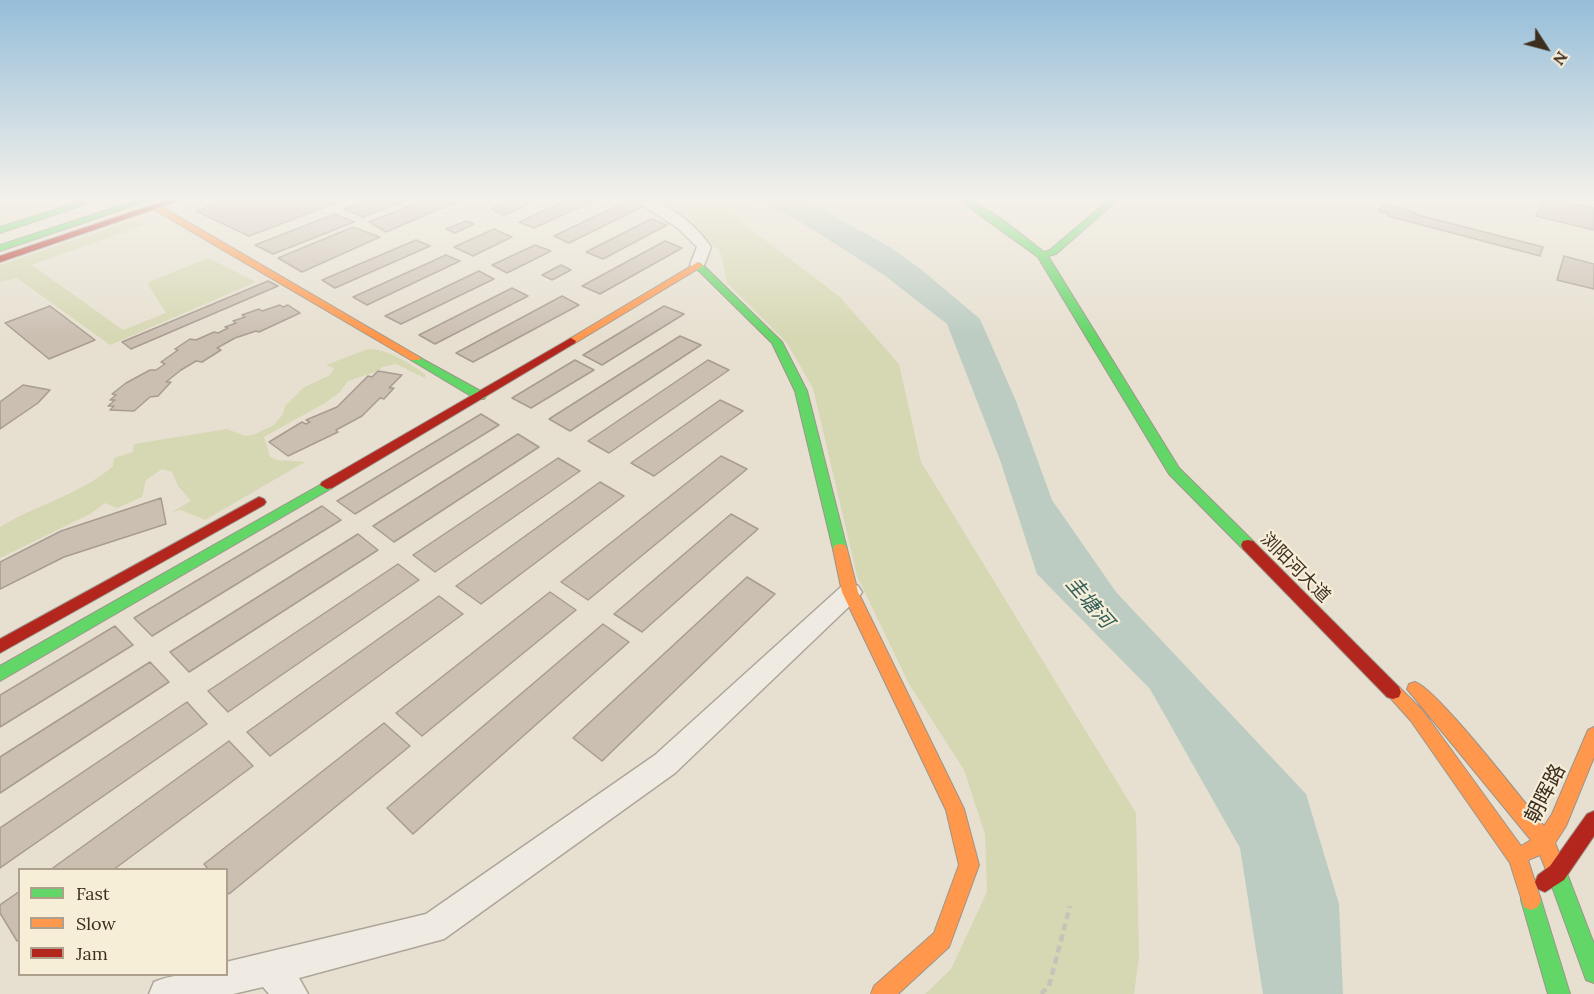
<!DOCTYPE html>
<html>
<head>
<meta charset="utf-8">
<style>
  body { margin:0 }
  #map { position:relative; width:1594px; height:994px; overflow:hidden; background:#e7e0d1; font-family:Lora,serif }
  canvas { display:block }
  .legend { position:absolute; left:18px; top:868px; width:210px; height:108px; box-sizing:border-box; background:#f7eed8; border:2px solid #ada18e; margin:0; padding:8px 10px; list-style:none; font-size:18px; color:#3d2e20 }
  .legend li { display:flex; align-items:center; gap:12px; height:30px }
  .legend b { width:30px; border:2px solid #ada18e }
  .north { position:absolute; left:1516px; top:18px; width:60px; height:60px; -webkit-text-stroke:4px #f7eed8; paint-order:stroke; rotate:126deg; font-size:16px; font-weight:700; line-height:24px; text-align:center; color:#3d2e20 }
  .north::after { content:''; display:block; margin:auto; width:21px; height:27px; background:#3d2e20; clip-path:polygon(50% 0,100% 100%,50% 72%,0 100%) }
</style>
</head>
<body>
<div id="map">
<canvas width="1594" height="994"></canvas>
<ul class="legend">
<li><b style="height:8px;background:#63d668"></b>Fast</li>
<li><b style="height:8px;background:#ff974d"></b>Slow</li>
<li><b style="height:8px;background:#b3261e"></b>Jam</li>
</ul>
<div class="north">N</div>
</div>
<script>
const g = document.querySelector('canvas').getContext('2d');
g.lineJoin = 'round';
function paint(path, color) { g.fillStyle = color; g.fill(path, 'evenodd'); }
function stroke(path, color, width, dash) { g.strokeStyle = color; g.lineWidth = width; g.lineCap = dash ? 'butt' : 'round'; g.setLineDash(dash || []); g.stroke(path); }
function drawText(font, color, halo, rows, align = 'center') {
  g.font = font + ' Lora,"Noto Sans SC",serif'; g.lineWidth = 4.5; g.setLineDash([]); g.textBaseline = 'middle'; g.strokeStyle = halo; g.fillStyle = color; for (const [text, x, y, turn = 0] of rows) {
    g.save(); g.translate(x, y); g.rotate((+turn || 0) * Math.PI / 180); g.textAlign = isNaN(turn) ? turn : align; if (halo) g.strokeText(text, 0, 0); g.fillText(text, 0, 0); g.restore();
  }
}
paint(new Path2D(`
  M650 198H704L735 217 840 297 899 364 921 462 1136 813 1139 957 1134 994H925L951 969 987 892 985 834 964 770 909 684 857 576 813 388 787 343 727 283 720 251 681 217Z
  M130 221 147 224 32 265 123 330 166 313 147 283 208 258 256 282 110 345 17 278 0 282V265Z
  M368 349C388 349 409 363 425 374V378L396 364 382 367 378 371 348 381 340 392 325 403 264 437 270 457 277 460 305 462 205 520 181 510 172 512 191 501 178 486 172 472 162 469 146 480 142 497 117 508 105 503 90 514 0 558V527C37 504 80 495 113 466L114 458 133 452 134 444 227 429 245 436 255 434 274 425 283 414 285 406 303 388 330 375 334 368 326 365Z`), '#d6d7b3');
paint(new Path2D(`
  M748 198H801L890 247 923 271 980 319 1016 401 1052 500 1116 592 1306 794 1339 904 1343 994H1263L1240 848 1150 689 1037 574 1000 460 947 324 884 275 796 219Z`), '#bcccc2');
const building = new Path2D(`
  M234 198H349L249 236 196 211Z
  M375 198H413L363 217 344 209Z
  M430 198H465L386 232 369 222Z
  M517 198H542L504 215 491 209Z
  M572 198H600L534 228 519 222Z
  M1543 198 1594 208V230L1536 216Z
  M627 201 642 207 569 243 554 236Z
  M1383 204 1415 212 1414 214 1543 247 1540 256 1388 216 1389 214 1378 211Z
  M335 214 354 222 273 254 255 245Z
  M651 219 667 225 603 259 586 252Z
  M466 221 474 224 455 233 446 229Z
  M353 227 380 237 302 272 278 258Z
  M494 229 512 237 473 256 454 247Z
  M416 240 430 246 335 288 322 280Z
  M665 241 682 248 600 294 582 286Z
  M535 245 551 251 507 273 492 265Z
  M446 255 460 261 367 305 353 297Z
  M1564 256 1594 264V289L1557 280Z
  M561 265 571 270 552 280 542 275Z
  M479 271 494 279 401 324 385 316Z
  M268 281 278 286 131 349 122 342Z
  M512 288 528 296 435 344 419 335Z
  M562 296 579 305 473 362 456 353Z
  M280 305 283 307 288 305 300 313 259 332 256 331 235 338 217 348 221 350 202 362 196 361 181 370 166 382H171L158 396 150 397 134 411 110 410 114 406H108L115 400H110L116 395 112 394 126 383 150 370H156L165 364 161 362 178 350 175 349 190 339 196 340 214 332 218 333 228 328 225 327 236 323 233 321 245 317 242 315 259 309 262 311Z
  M50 306 95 340 49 359 5 323Z
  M664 306 684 314 602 365 583 355Z
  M680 336 701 345 570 431 549 419Z
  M575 360 594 370 531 408 512 398Z
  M708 360 729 370 609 453 588 441Z
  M378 371 402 375 389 388H394L384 399 380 398 362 416 336 430 338 432 288 456 269 442 302 422 306 424 310 422 306 420 337 407 368 376 372 377Z
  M23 385 50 390 38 403 0 429V402Z
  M720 400 743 411 654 476 631 463Z
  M481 414 499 425 355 514 337 501Z
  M518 434 539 447 394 542 373 526Z
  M721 456 747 469 588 600 561 582Z
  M558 458 580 471 435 572 413 555Z
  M600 482 624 496 481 604 456 586Z
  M161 498 166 524 64 557 0 589V562L61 531Z
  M322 506 341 520 152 636 134 618Z
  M731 514 758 529 642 632 614 614Z
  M358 534 378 550 189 672 170 652Z
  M398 564 419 580 228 712 208 691Z
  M747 577 775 594 602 761 573 738Z
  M550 592 576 610 422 736 396 713Z
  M439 596 463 614 270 756 247 732Z
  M603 624 629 642 413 834 387 808Z
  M115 626 133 645 0 727V695Z
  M150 662 169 682 0 793V757Z
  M187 702 207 724 0 868V828Z
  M384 723 410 746 229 894 226 891V870H209L204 864Z
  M229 741 253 766 113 870H50Z
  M20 891V939L17 941 0 913V905Z`);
paint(building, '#cbbfb2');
stroke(building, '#a89c90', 1.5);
const street = new Path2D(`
  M631 198C662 197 694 222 711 247L703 268 698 270 690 265 697 247 678 228Z
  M850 583 858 586 862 592 858 598 675 773 444 939 299 978 308 994H269L263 987 233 994H149L154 982C178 972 201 974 226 974V962L426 914 655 755 842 586Z`);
const fast = new Path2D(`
  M92 198H104L0 233V227Z
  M144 198H156L0 251V245Z
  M956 198C981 198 1022 236 1044 252L1050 250 1111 198H1120L1056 254 1048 256 1179 468 1253 541 1255 545 1253 549H1243L1169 474 1038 257Z
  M698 262 701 263 782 342 807 391 847 549 845 553H835L833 549 795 391 772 343 695 267 693 265Z
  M415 355 484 393 486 396 484 399H476L411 360V356Z
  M327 481 334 485 332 488 0 681V666Z
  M1556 860 1563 863 1594 944V983L1586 980 1546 870 1549 863Z
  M1531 890 1538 893 1541 900 1570 994H1548L1521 900 1524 893Z`);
const slow = new Path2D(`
  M153 205H159L421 358 419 360H411L153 209Z
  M698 262 703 265 701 267 575 343 571 344 566 341Z
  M840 544 845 545 847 549 858 592 964 809 979 865 949 947 898 994H871L874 986 934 933 959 865 946 810 842 592 833 549 835 545Z
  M1415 682C1438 690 1523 801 1544 826L1552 814 1588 730 1594 727V757L1566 826 1555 843 1566 870 1563 877 1556 880 1549 877 1540 855 1528 860 1541 900 1538 907 1531 910 1524 907 1510 863 1411 721 1385 692 1387 687 1393 685 1399 687 1423 711 1521 846 1531 840 1407 689 1409 684Z`);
const jam = new Path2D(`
  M174 198H186L0 262V256Z
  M571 338 576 341 575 343 332 488 327 489 320 485 322 482Z
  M259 497 264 499 266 502 264 505 0 653V639Z
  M1248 540 1253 541 1399 687 1401 692 1399 697 1393 699 1387 697 1243 549 1241 545 1243 541Z
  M1594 811V836L1564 880 1545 892 1538 889 1535 882 1538 875 1550 866 1587 814Z`);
stroke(street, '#ada599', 3);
stroke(fast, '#9c958a', 2);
stroke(slow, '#9c958a', 2);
stroke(jam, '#9c958a', 2);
stroke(new Path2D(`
  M1041 994 1049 986 1070 906`), '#c8c2b9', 4.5, [7, 4.5]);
paint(street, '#efebe3');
paint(fast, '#63d668');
paint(slow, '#ff974d');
paint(jam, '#b3261e');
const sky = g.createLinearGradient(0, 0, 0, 337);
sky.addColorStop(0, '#96bed9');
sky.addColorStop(0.59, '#f4f1ea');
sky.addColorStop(1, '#f4f1ea00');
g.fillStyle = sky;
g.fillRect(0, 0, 1594, 337);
drawText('18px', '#3d2e20', '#f7eed8', [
  ["浏阳河大道",1295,568,45]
]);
drawText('italic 20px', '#2f5d5a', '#f7eed8', [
  ["圭塘河",1089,603,49]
]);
drawText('21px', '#3d2e20', '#f7eed8', [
  ["朝晖路",1546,794,-63]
]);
</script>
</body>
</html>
